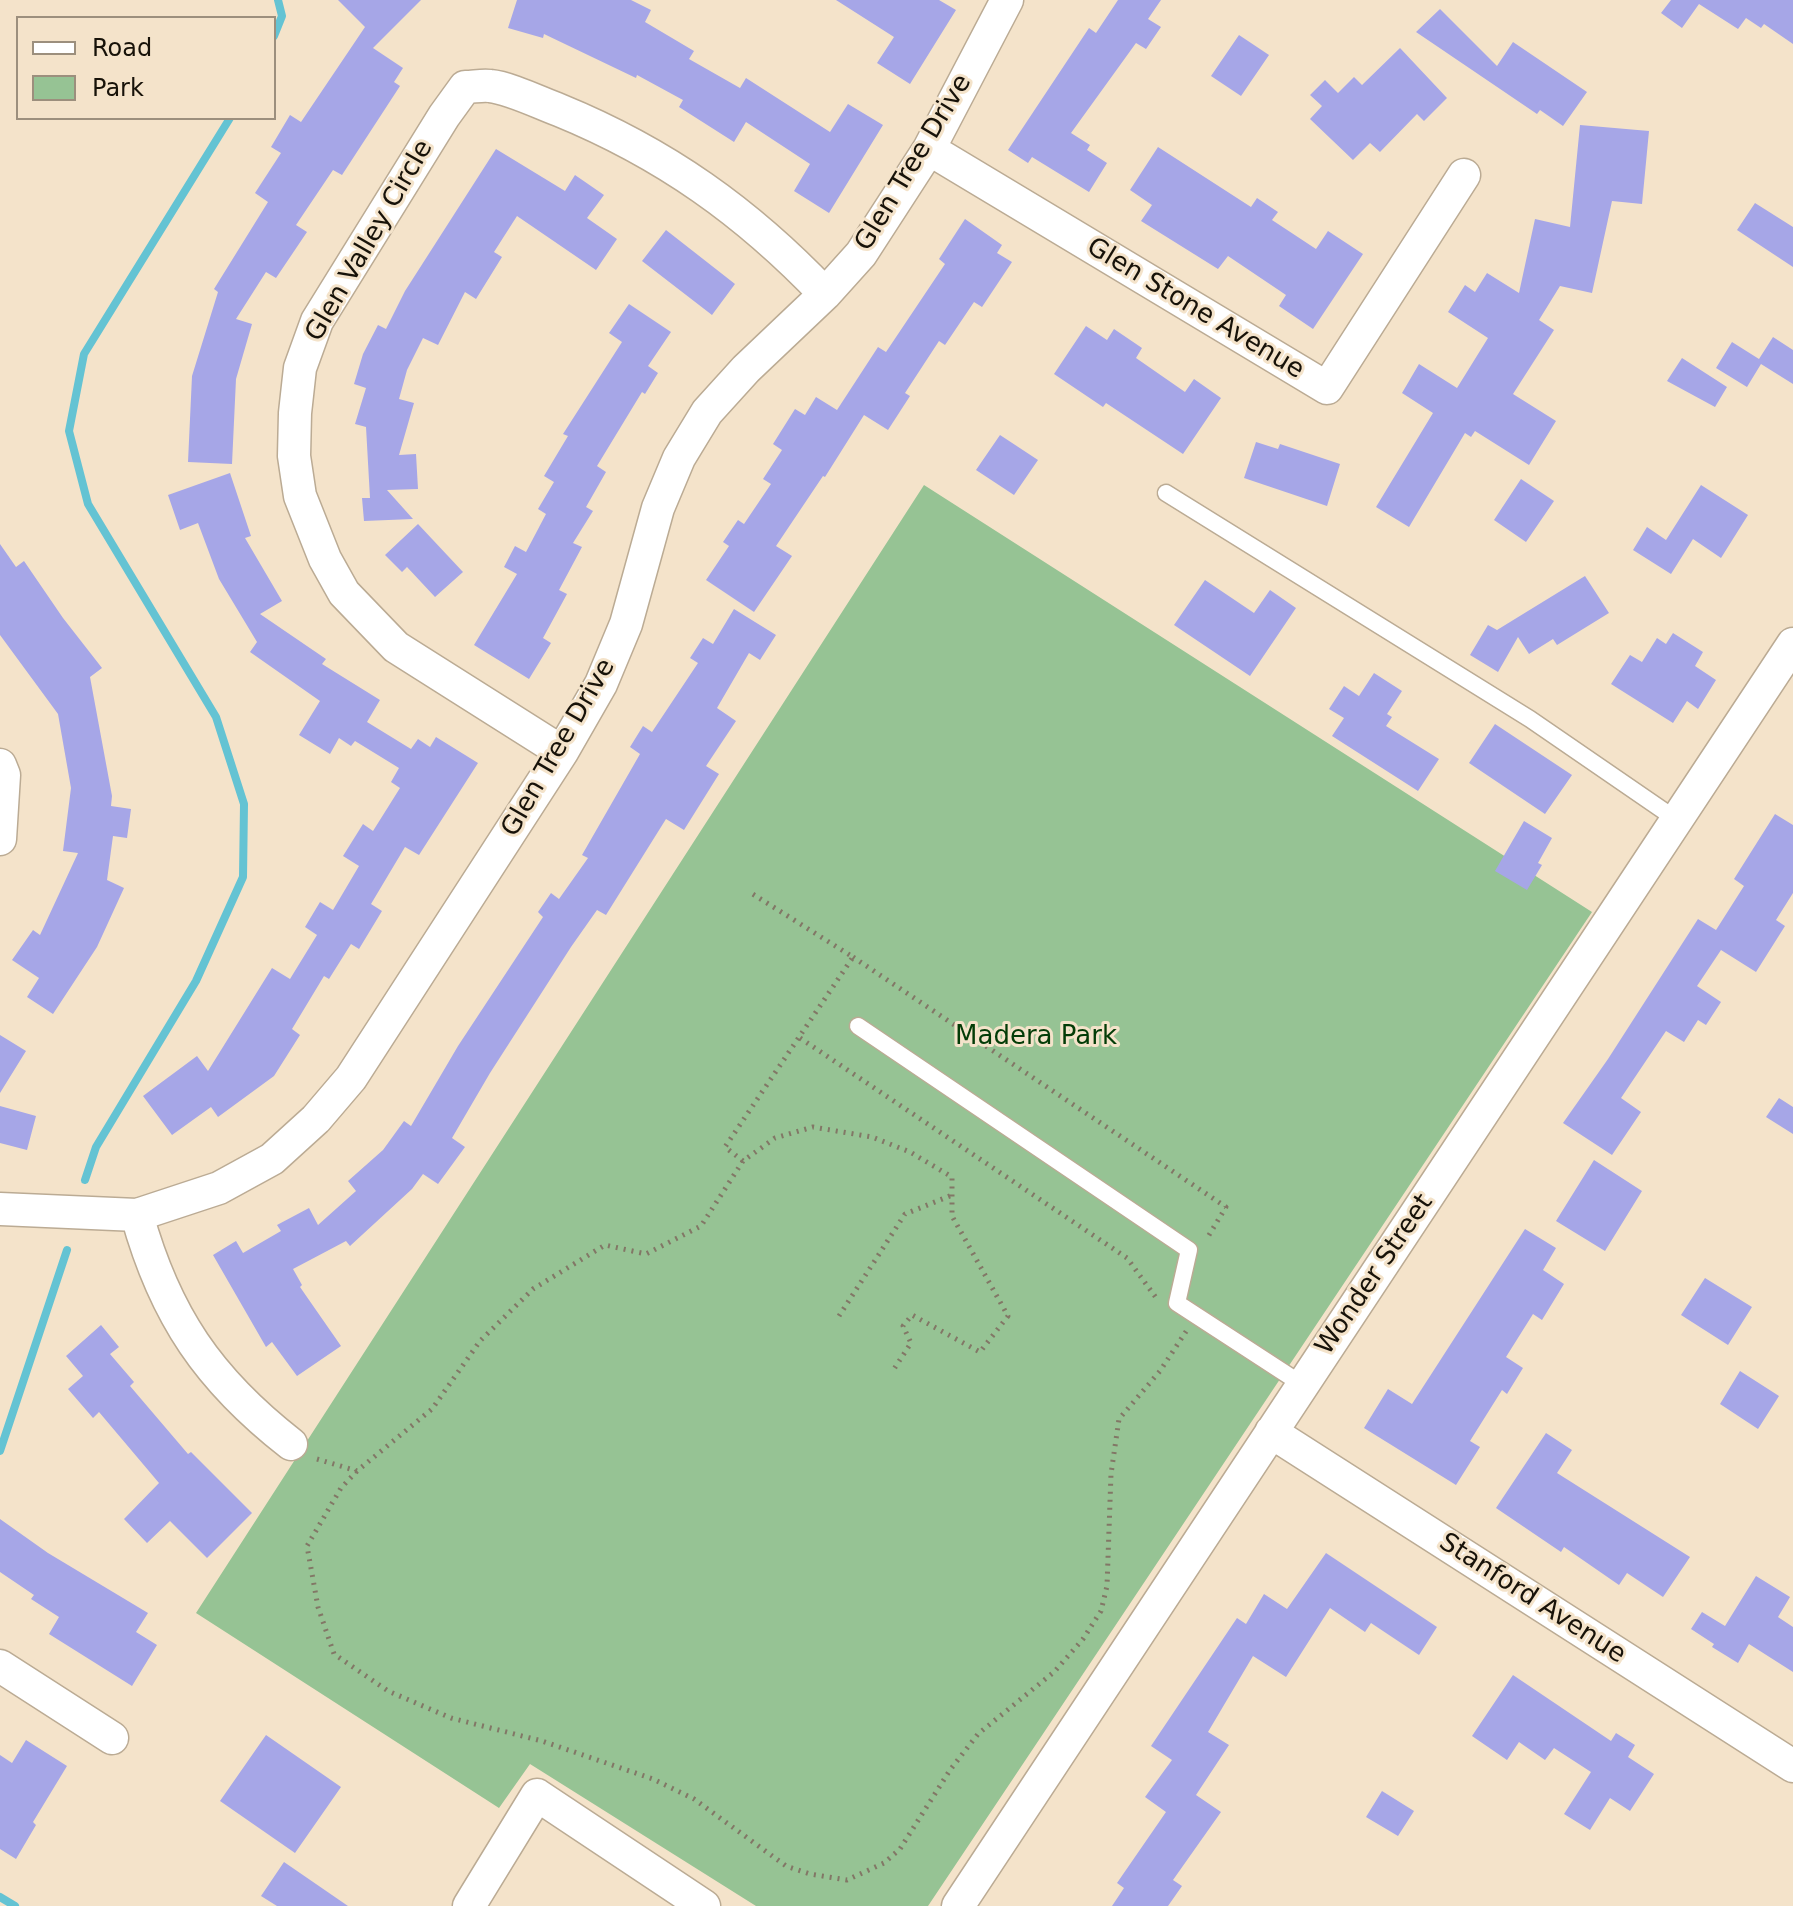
<!DOCTYPE html>
<html>
<head>
<meta charset="utf-8">
<style>
  body { margin:0 }
  #map { position:relative; width:1793px; height:1906px; overflow:hidden; background:#f4e3ca; font-family:"DejaVu Sans",sans-serif }
  canvas { display:block }
  .legend { position:absolute; left:16px; top:16px; width:260px; height:104px; box-sizing:border-box; background:#f4e3ca; border:2px solid #9c8f7d; margin:0; padding:10px 14px; list-style:none; font-size:24px; color:#171209 }
  .legend li { display:flex; align-items:center; gap:16px; height:40px }
  .legend b { width:40px; border:2px solid #9c8f7d }
</style>
</head>
<body>
<div id="map">
<canvas width="1793" height="1906"></canvas>
<ul class="legend">
<li><b style="height:10px;background:#fff"></b>Road</li>
<li><b style="height:22px;background:#96c394"></b>Park</li>
</ul>
</div>
<script>
const g = document.querySelector('canvas').getContext('2d');
g.lineJoin = 'round';
function paint(path, color) { g.fillStyle = color; g.fill(path, 'evenodd'); }
function stroke(path, color, width, dash) { g.strokeStyle = color; g.lineWidth = width; g.lineCap = dash ? 'butt' : 'round'; g.setLineDash(dash || []); g.stroke(path); }
function drawText(font, color, halo, rows, align = 'center') {
  g.font = font + ' "DejaVu Sans",sans-serif'; g.lineWidth = 6; g.setLineDash([]); g.textBaseline = 'middle'; g.strokeStyle = halo; g.fillStyle = color; for (const [text, x, y, turn = 0] of rows) {
    g.save(); g.translate(x, y); g.rotate((+turn || 0) * Math.PI / 180); g.textAlign = isNaN(turn) ? turn : align; if (halo) g.strokeText(text, 0, 0); g.fillText(text, 0, 0); g.restore();
  }
}
paint(new Path2D(`
  M924 485 1592 912 928 1906H756L530 1764 499 1808 196 1613Z`), '#96c394');
stroke(new Path2D(`
  M274 36 282 16 278 0
  M85 1180 96 1147 196 981 243 877 244 804 216 717 88 504 69 431 84 354 230 118
  M0 1451 67 1250
  M0 1897 15 1906`), '#64c3d3', 8);
paint(new Path2D(`
  M338 0H421L373 48 403 68 394 82 400 86 342 175 333 170 296 225 307 232 276 278 266 272 236 319 252 324 236 379 232 464 188 462 192 376 218 292 214 289 268 202 255 193 281 153 271 147 290 115 301 122 365 27Z
  M517 0H631L651 10 645 22 694 51 689 59 740 88 746 78 830 132 848 104 883 125 829 213 794 191 810 164 746 122 734 142 679 107 683 100 637 75 636 78 544 34 543 38 508 28Z
  M836 0H939L956 10 910 84 877 63 894 37Z
  M1118 0H1161L1148 19 1161 27 1146 49 1136 43 1071 133 1090 145 1087 150 1107 163 1089 192 1032 157 1028 163 1008 150 1089 28 1096 33Z
  M1671 0H1793V44L1764 24 1761 28 1746 18 1738 29 1699 4 1682 28 1661 13Z
  M1440 9 1497 66 1513 42 1587 92 1563 126 1540 110 1537 114 1416 32Z
  M1239 35 1269 55 1241 96 1211 76Z
  M1400 48 1447 98 1424 121 1417 114 1380 152 1370 143 1353 160 1310 119 1322 106 1310 95 1325 80 1338 93 1354 77 1362 85Z
  M1580 125 1649 131 1642 204 1612 201 1592 293 1560 286 1539 320 1554 330 1513 394 1556 421 1529 465 1475 431 1471 437 1465 433 1409 527 1376 507 1433 413 1402 393 1419 364 1457 388 1488 338 1448 312 1465 285 1475 292 1487 273 1519 293 1535 219 1570 227Z
  M1158 147 1251 207 1257 198 1278 212 1272 220 1316 249 1328 231 1363 254 1313 329 1279 306 1286 295 1228 256 1218 269 1141 221 1152 205 1130 190Z
  M496 149 565 191 575 175 604 195 587 218 617 239 596 270 517 216 494 252 502 257 476 299 465 292 438 345 423 338 407 370 399 399 414 403 399 455 416 454 418 489 387 490 413 519 364 521 362 498H370L366 427 355 424 366 388 354 384 363 354 378 325 386 329 405 291Z
  M1755 203 1793 227V267L1737 230Z
  M965 219 1002 245 997 253 1012 262 982 307 974 302 945 345 939 341 905 393 910 396 888 430 864 415 825 477 823 476 776 546 792 556 754 612 706 580 729 546 723 542 738 520 744 524 771 484 763 479 782 450 773 444 795 409 805 415 816 397 837 410 878 347 886 352 945 264 939 259Z
  M666 230 735 284 712 315 642 261Z
  M629 304 671 332 648 366 658 373 645 394 642 392 597 466 606 472 586 507 593 511 573 543 582 547 559 590 567 594 543 638 551 643 529 679 474 645 517 574 504 567 515 546 526 552 546 514 538 509 554 482 544 476 568 436 563 434 622 342 609 333Z
  M1086 326 1107 340 1114 329 1142 348 1136 358 1185 392 1194 379 1221 398 1183 454 1106 403 1103 407 1054 374Z
  M1773 337 1793 350V384L1761 364 1747 387 1716 368 1732 342 1759 359Z
  M1682 358 1727 387 1715 407 1667 381Z
  M1000 435 1038 460 1014 495 976 470Z
  M1256 442 1278 449 1280 444 1340 464 1327 506 1244 478Z
  M230 473 251 536 245 538 282 601 260 614 326 659 322 664 380 700 367 722 411 749 418 739 430 747 436 737 478 763 419 855 405 847 371 904 382 911 359 949 351 944 329 979 324 976 292 1029 300 1035 274 1076 218 1117 211 1107 172 1135 143 1096 197 1056 208 1071 272 968 290 979 317 935 305 927 320 902 333 910 359 866 343 856 363 824 373 831 400 788 391 782 399 768 355 741 351 746 339 738 330 754 299 735 320 701 250 652 257 642 219 579 198 523 180 530 168 495Z
  M1521 479 1554 501 1526 542 1494 520Z
  M1701 485 1748 515 1721 558 1693 539 1671 574 1633 550 1647 527 1666 540Z
  M418 524 463 572 435 597 407 567 402 572 385 555Z
  M0 544 16 567 24 561 63 618 102 668 90 677 112 796 111 806 131 809 127 838 113 836 107 880 124 888 97 947 53 1014 27 997 39 978 12 960 33 930 40 935 78 853 63 851 71 788 58 714 0 635Z
  M1585 576 1609 613 1557 645 1553 639 1529 654 1518 637 1498 672 1470 655 1488 625 1497 630Z
  M1205 580 1254 613 1270 590 1296 608 1250 676 1174 625Z
  M734 609 776 635 760 660 749 653 717 708 736 721 706 766 719 774 684 830 666 819 606 915 597 910 571 947 490 1073 452 1138 465 1147 438 1184 423 1174 412 1189 350 1246 346 1241 293 1269 302 1285 300 1287 341 1346 297 1376 272 1342 266 1347 213 1255 236 1241 243 1253 281 1231 277 1225 309 1208 318 1225 356 1191 348 1181 383 1150 404 1121 411 1126 458 1046 543 917 538 912 551 893 559 899 588 858 582 855 640 754 630 747 643 726 652 732 698 663 690 658 703 638 713 644Z
  M1673 633 1703 652 1695 666 1716 680 1698 709 1687 701 1673 723 1611 684 1630 655 1642 662 1657 638 1666 644Z
  M1374 673 1402 691 1387 714 1392 717 1386 726 1439 759 1418 791 1332 736 1344 718 1329 709 1344 686 1359 696Z
  M1495 724 1572 775 1545 814 1469 763Z
  M1775 814 1793 825V893L1776 920 1785 926 1756 972 1721 950 1697 986 1721 1002 1706 1025 1698 1020 1684 1042 1666 1031 1621 1098 1641 1112 1612 1155 1563 1123 1608 1059 1698 919 1716 930 1744 886 1734 879Z
  M1524 821 1552 838 1538 863 1542 865 1527 890 1495 871Z
  M0 1035 26 1051 0 1093Z
  M1779 1098 1793 1107V1134L1766 1117Z
  M0 1106 36 1116 27 1150 0 1143Z
  M1594 1160 1642 1191 1605 1251 1556 1221Z
  M1525 1229 1556 1248 1543 1270 1564 1284 1542 1320 1533 1314 1506 1357 1523 1368 1507 1394 1502 1390 1470 1441 1480 1447 1456 1485 1364 1428 1388 1389 1412 1404Z
  M1705 1278 1752 1307 1728 1345 1681 1315Z
  M101 1325 119 1347 110 1354 134 1382 130 1386 188 1454 191 1452 252 1513 207 1558 170 1521 147 1543 124 1519 159 1483 99 1412 93 1418 68 1389 83 1376 66 1356Z
  M1740 1371 1779 1396 1758 1429 1720 1404Z
  M1546 1433 1572 1450 1557 1473 1690 1557 1663 1597 1627 1573 1619 1585 1564 1547 1561 1552 1496 1508Z
  M0 1519 48 1553 148 1613 136 1632 157 1645 132 1686 49 1634 59 1617 31 1599 34 1595 0 1572Z
  M1326 1553 1437 1627 1419 1655 1371 1623 1365 1632 1330 1608 1286 1677 1253 1656 1208 1732 1229 1745 1196 1795 1221 1812 1173 1880 1182 1886 1168 1906H1112L1124 1888 1117 1883 1166 1812 1145 1797 1172 1760 1151 1746 1237 1618 1246 1624 1264 1594 1287 1609Z
  M1756 1576 1790 1597 1778 1617 1793 1627V1672L1749 1644 1738 1663 1712 1647 1714 1644 1691 1629 1702 1612 1725 1626Z
  M1513 1675 1611 1741 1616 1733 1635 1745 1628 1757 1654 1774 1630 1811 1610 1798 1590 1830 1564 1814 1591 1772 1554 1748 1545 1760 1519 1742 1507 1760 1472 1736Z
  M266 1735 341 1787 295 1853 220 1801Z
  M26 1740 67 1766 33 1822 36 1825 16 1859 0 1849V1755L12 1763Z
  M1382 1791 1414 1811 1398 1836 1366 1817Z
  M284 1862 348 1906H277L261 1896Z`), '#a6a6e7');
const service = new Path2D(`
  M1166 493 1530 719 1677 820
  M858 1026 1189 1250 1177 1303 1303 1385`);
const minor = new Path2D(`
  M929 149 1327 388 1464 175
  M562 752 396 647 344 593 325 559 300 496 294 456 295 413 300 368 317 321 444 116 465 87C473 87 482 85 490 86 510 88 540 103 559 110 664 153 747 212 825 294
  M0 765 4 775 0 839
  M0 1209 137 1215 219 1188 272 1159 316 1119 351 1078 562 752 601 684 626 624 658 508 679 458 707 412 746 369 825 294 861 254 929 149 1007 0
  M137 1215C165 1316 209 1380 291 1444
  M1271 1432 1793 1766
  M0 1666 112 1738
  M469 1906 537 1795 704 1906
  M958 1906 1793 644`);
stroke(service, '#bbab94', 19);
stroke(minor, '#bbab94', 35);
stroke(new Path2D(`
  M853 957 1226 1207 1206 1240
  M800 1038 1127 1258 1157 1299
  M743 1161 725 1147 853 957 751 893
  M839 1316 905 1214 952 1195
  M317 1459 357 1471 432 1409 480 1341 533 1289 605 1245 646 1254 701 1226 743 1161 775 1138 813 1127 872 1137 910 1152 952 1177V1216L1008 1316 980 1352 912 1315 903 1326 911 1343 892 1372
  M357 1471 341 1488 307 1546 318 1607 334 1654 388 1691 451 1718 542 1741 653 1779 694 1799 786 1866 810 1874 847 1880 884 1863 900 1849 950 1770 978 1734 1054 1672 1083 1639 1101 1611 1107 1586 1111 1474 1119 1419 1160 1371 1187 1330`), '#827766', 5, [2, 6]);
stroke(service, '#fff', 16);
stroke(minor, '#fff', 32);
drawText('26px', '#171209', '#f4e3ca', [
  ["Glen Tree Drive",914,163,-59],
  ["Glen Valley Circle",370,241,-60],
  ["Glen Stone Avenue",1195,309,31],
  ["Glen Tree Drive",559,748,-60],
  ["Wonder Street",1375,1275,-56],
  ["Stanford Avenue",1532,1599,33]
]);
drawText('26px', '#033c07', '#f4e3ca', [
  ["Madera Park",1036,1037]
]);
</script>
</body>
</html>
